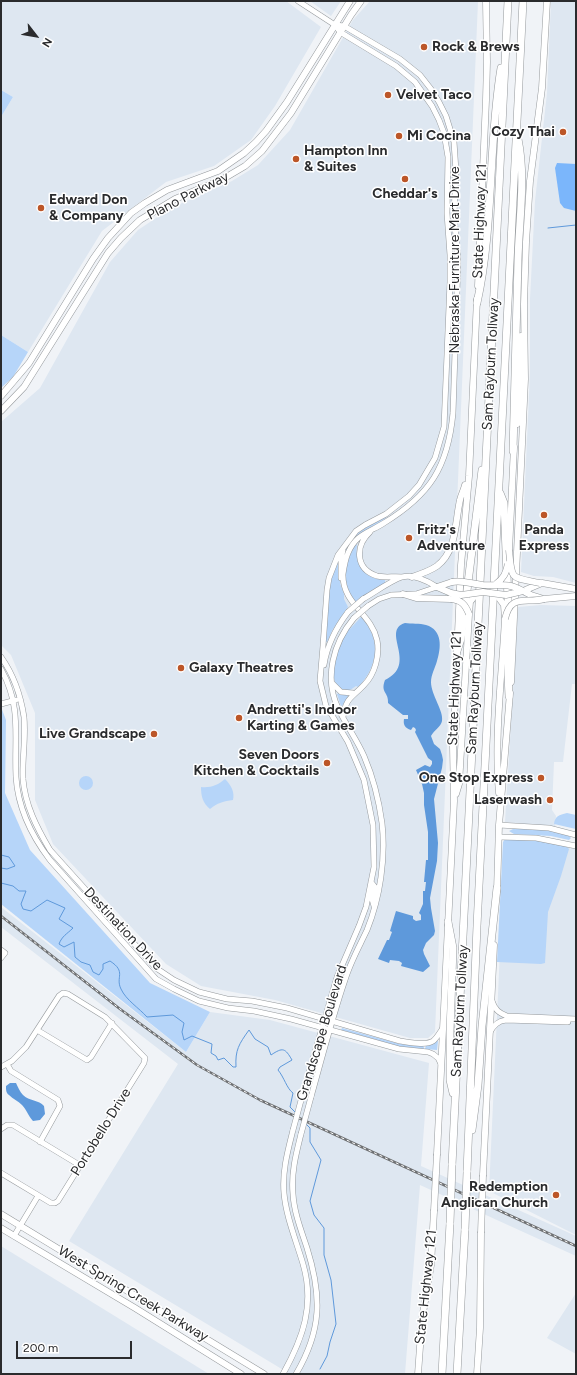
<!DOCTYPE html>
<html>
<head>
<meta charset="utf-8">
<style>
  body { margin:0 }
  #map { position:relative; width:577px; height:1375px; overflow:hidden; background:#f0f3f7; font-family:Figtree,sans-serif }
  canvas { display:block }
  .frame { position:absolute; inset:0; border:2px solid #2a2b2d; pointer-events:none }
  .north { position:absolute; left:16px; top:16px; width:40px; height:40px; -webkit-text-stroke:3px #fff; paint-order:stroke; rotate:121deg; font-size:11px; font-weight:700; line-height:16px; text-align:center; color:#2a2b2d }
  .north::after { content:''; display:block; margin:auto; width:14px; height:18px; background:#2a2b2d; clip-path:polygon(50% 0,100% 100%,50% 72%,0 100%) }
  .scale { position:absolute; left:16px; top:1341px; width:116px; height:18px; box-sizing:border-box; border:2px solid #2a2b2d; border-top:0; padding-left:5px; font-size:12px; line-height:14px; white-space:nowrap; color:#2a2b2d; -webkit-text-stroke:3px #fff; paint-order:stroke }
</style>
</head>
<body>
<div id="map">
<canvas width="577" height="1375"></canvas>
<div class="frame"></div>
<div class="north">N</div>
<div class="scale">200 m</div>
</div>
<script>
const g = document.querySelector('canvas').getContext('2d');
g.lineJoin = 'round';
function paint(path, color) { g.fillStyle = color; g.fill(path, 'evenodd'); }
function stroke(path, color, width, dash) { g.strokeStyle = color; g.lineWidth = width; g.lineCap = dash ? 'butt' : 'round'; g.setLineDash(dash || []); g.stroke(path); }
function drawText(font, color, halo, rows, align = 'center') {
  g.font = font + ' Figtree,sans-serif'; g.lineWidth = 3; g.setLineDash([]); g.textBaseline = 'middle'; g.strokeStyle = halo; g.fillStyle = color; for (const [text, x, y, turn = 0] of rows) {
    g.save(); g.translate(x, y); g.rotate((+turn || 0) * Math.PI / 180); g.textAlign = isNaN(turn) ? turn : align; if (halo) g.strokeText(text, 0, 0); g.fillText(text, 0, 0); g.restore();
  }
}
paint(new Path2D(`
  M1 1H286L321 27 275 106 251 140 214 166 166 182 102 231 28 352 1 335V117L13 97 1 90Z
  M310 1H341L331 16Z
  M370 1H478L435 1032 428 1038H410L275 1000 201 986 166 964 53 844 35 800V713L11 655 1 645V422L40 388 110 262 138 230 171 208 232 181 258 165 290 130 353 20Z
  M551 1H576V583L553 577 534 576 521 572 530 373V299L535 201 547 93Z
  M541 605 576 606V684H572L563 762H554L552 810 556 816 555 827 505 822 518 607Z
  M505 841 554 844 576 849V1235L489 1191Z
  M1 907 186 1052 210 1012 270 1020 429 1063 421 1166 576 1236V1256L420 1185 405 1374H290L69 1241 178 1064 1 927Z
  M1 1246 209 1374H1Z
  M576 1293V1354L547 1338Z`), '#dee7f1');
paint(new Path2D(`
  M1 90 13 97 1 117Z
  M1 335 28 352 13 377 1 388Z
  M388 515C384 522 374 525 367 529 360 535 348 554 342 562 349 533 364 529 388 515Z
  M355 544 357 545C354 563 365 580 385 580V583L355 602C338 582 346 564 355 544Z
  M338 560H339L340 583 344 594V599L348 607 333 629 327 642 325 641 329 584Z
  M361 617C382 639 378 667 358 687L356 686C352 689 348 692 342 689 323 680 341 641 348 629H350Z
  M340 693 347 694 348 697 343 705 341 706 337 694Z
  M1 707 6 720 5 793 30 850 150 983 210 1012 186 1052 1 904Z
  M79 783a7 7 0 1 1 14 0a7 7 0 1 1-14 0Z
  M225 779C231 785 235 792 233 800 224 801 217 803 210 809 203 803 201 797 201 787 211 788 218 785 225 779Z
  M567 813 576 815V829L554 824C555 816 559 815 567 813Z
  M515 828C527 828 565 829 571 838L569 840 551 836 514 834 509 831Z
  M505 839 533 840 566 846 569 849 561 876 548 912 545 963 541 964 497 962 503 842Z
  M342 1028 400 1044 423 1045 424 1048 423 1050 401 1047 341 1030Z
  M437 1041H438L437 1050 425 1049 426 1045Z`), '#b6d5f9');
paint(new Path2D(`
  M557 163 576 164V211L564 208 560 203 555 168Z`), '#7bb6fb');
paint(new Path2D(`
  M405 623C411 624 420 623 426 625 443 630 441 648 437 661 435 668 431 675 431 682 431 695 444 711 442 721 441 727 434 730 431 736L434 744 440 749 442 755 443 760 442 768 434 799 438 843 437 861 430 898 431 908 435 931 434 935 426 943 423 950 424 954 430 966 423 972 401 966 402 963 399 961 390 960 389 963 378 959 387 940H389L392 932 390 931 396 911 413 916V919L416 921 421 920V915L419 913 423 904V891H425L426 882H424L426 860H428V832L424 805V793L422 784 416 770 425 765 430 767 432 764V761L428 758 415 732 416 730 415 728 413 727 411 730C405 728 403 725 404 719H408V715H403L388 703C389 692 380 693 385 680 419 664 380 631 405 623Z
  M10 1083H16C18 1087 20 1092 23 1095 29 1101 39 1100 44 1106L45 1114 40 1120 33 1121C28 1116 27 1110 22 1105 18 1101 13 1099 9 1095 6 1093 6 1090 6 1086Z`), '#5e99db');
stroke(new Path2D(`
  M548 228 576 225
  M1 855 9 857 15 866 7 869 1 868
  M1 883 13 886 19 891H26L21 904 23 909 31 911 47 900 65 908 59 919 73 928C67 934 62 936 59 944L64 947 74 942 75 957 81 962 90 965 93 972 99 975 103 969V964L110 961C127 972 115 977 121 989 126 1000 139 1008 147 1017L173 1015 184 1023 182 1032 184 1040 192 1036 212 1044 211 1053 216 1056 218 1060 224 1058 233 1067H236C235 1050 239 1044 249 1030L255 1039 268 1047 271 1055C283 1047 285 1048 292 1060L280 1067 278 1070C284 1077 287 1089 293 1093L290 1107 296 1113
  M306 1124 310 1128V1142L321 1160 310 1201 314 1215 324 1228V1255L331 1280 336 1324 330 1342 327 1356 320 1369`), '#5e99db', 1);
const minor = new Path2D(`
  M298 1 335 25 340 32 396 66 415 82 432 106 439 120 444 133 448 157 447 213 450 255V282L444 427 435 458 419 485 409 496 386 514 365 525 356 531 338 555 329 578 327 590 323 646 320 681 326 706 332 715
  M335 25 344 26 400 59 420 75 431 89 439 102 446 116 454 142 456 171 454 213 458 261 453 413C448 467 430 495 384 523 368 533 356 534 348 553 345 560 344 567 343 574 342 604 371 613 377 640 380 655 375 674 364 685 352 698 346 697 343 717
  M370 532C355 546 355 569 377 576 385 578 394 576 402 577
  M341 578V560L343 550
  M363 599C374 593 390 581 402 577 413 574 428 581 437 587
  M368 606 379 599 391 595 416 594 437 587
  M1 657C13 674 21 697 24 717 26 738 22 759 23 779 25 805 37 828 50 850L156 968 174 980 199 992 227 999 252 1001 287 1008 400 1041C408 1042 426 1046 433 1041 437 1038 440 1032 443 1028
  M324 665C327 645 335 629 348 612
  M1 669C22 707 14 736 16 777 18 809 31 835 50 860L156 979 174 989 199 1001 228 1008 254 1011 291 1019 399 1049 428 1052 433 1054 438 1058 441 1064
  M332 683 341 692 353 693
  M1 704 16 700
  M499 825 549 828 576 835
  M499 837 536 838 576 846
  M371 882 375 887 372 899 374 906
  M1 950 5 953 1 958
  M492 1001C495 1010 499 1013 507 1016L576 1019
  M37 1030 87 1060 91 1057 112 1023
  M490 1032C494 1025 498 1021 506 1020L568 1022
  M7 1064 11 1071 58 1100 60 1106 40 1142
  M1 1067 12 1061 26 1047 59 996 63 993 68 994 105 1017 145 1058 144 1063 58 1201 55 1203H51L1 1173
  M303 1093 337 977 359 926 366 907 374 867 373 825 364 780 348 742 330 712
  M311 1097C322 1058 332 1018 345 980 350 963 359 947 367 930 380 898 386 858 382 823 379 801 373 777 364 756 357 740 346 725 338 708 324 678 333 643 354 618
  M1 1129 7 1125H13L81 1166
  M14 1236 38 1196
  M283 1374C303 1338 315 1305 303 1264 296 1240 286 1217 284 1193 282 1171 288 1150 293 1130
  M296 1374C322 1330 322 1296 307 1248 301 1230 294 1212 293 1194 291 1173 296 1154 301 1134`);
const major = new Path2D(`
  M478 286 486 100 487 62 486 1
  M1 396 29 363 93 259 108 238 131 213 145 203 167 190 218 171 244 153 256 142 266 131 287 102 350 1
  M1 411 24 387 108 253 121 238 140 220 175 199 223 179 245 166 262 151 291 113 351 15 361 1
  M517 424 518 409 521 336
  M509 550 514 447
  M412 577C421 574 430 571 437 566 457 551 455 522 460 500 461 495 464 490 465 485
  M437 587 451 593
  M437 587 452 582
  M523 591 542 583 576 589
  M523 591 531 595 544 599 576 596
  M403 594 416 598 451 599
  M496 594 504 605 505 619C502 677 494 735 499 793
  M511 682 525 379 524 304 526 242 530 181 542 88 547 1
  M456 794 459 784 469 614 470 602 477 593
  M497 891 499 825 510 693
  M437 1154 454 801 453 746 461 565 469 476 477 299
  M483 1175 494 945
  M1 1214 264 1374
  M1 1228 135 1308 241 1374
  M418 1374 422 1319 431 1265 434 1211
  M477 1374 480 1328 481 1233`);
const highway = new Path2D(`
  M477 303C494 226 488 146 501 68
  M513 451C515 387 516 324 518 260 519 220 526 178 518 139
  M500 493 504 503 509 623 508 675 509 696
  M457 651 461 639 482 470
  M448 922 453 948 450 1031V1080L453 1093
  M472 1130 478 1085 482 1026 497 888
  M452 1165 508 1
  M467 1172 477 926 523 1
  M442 1374 450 1223
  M457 1374 465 1229`);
stroke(minor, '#95999c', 6);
stroke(major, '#95999c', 7);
stroke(highway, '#95999c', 8);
stroke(minor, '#fff', 5);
stroke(major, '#fff', 6);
stroke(highway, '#fff', 7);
const rail = new Path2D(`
  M1 916 120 1009 197 1065 260 1100 576 1246`);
stroke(rail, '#6f7173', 2.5);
stroke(rail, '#fff', 1, [3]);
const minorBridge = new Path2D(`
  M348 612 363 599
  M354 618 368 606
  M293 1130 303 1093
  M301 1134 311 1097`);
const majorBridge = new Path2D(`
  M509 550C512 581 510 577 540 583
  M452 582C463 580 472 584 483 585 501 586 506 582 523 591
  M496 584C504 578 506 573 508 564
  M451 593 461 595 483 592 506 595 523 591
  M451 599C461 600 465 604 469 614
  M505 619C511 593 525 604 544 599
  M434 1211 437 1154
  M481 1233 483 1175`);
const highwayBridge = new Path2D(`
  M450 1223 452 1165
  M465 1229 467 1172`);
stroke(minorBridge, '#95999c', 6, []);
stroke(majorBridge, '#95999c', 7, []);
stroke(highwayBridge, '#95999c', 8, []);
stroke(minorBridge, '#fff', 5);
stroke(majorBridge, '#fff', 6);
stroke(highwayBridge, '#fff', 7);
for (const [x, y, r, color] of [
  [424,47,4,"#bc5628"],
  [388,95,4,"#bc5628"],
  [563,132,4,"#bc5628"],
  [399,136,4,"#bc5628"],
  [296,159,4,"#bc5628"],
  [405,179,4,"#bc5628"],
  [41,208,4,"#bc5628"],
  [544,515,4,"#bc5628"],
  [409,538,4,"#bc5628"],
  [181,668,4,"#bc5628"],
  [239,718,4,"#bc5628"],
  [154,734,4,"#bc5628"],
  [327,763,4,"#bc5628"],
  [541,778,4,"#bc5628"],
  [550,800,4,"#bc5628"],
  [556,1195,4,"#bc5628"]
]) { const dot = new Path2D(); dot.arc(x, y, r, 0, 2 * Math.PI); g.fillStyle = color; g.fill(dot); stroke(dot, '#fff', 1.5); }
drawText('bold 14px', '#2a2b2d', '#fff', [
  ["Rock & Brews",432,47],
  ["Velvet Taco",396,95],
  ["Cozy Thai",555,132,"right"],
  ["Mi Cocina",407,136],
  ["Hampton Inn",304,151],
  ["& Suites",304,167],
  ["Cheddar's",405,194,"center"],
  ["Edward Don",49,200],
  ["& Company",49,216],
  ["Fritz's",417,530],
  ["Adventure",417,546],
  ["Panda",544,530,"center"],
  ["Express",544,546,"center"],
  ["Galaxy Theatres",189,668],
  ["Andretti's Indoor",247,710],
  ["Karting & Games",247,726],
  ["Live Grandscape",146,734,"right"],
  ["Seven Doors",319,755,"right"],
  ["Kitchen & Cocktails",319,771,"right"],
  ["One Stop Express",533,778,"right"],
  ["Laserwash",542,800,"right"],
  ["Redemption",548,1187,"right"],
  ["Anglican Church",548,1203,"right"]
], 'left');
drawText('14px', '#2a2b2d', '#fff', [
  ["Plano Parkway",188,196,-27],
  ["State Highway 121",480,221,-88],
  ["Nebraska Furniture Mart Drive",455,260,-90],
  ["Sam Rayburn Tollway",491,364,-87],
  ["State Highway 121",455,688,-88],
  ["Sam Rayburn Tollway",475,688,-87],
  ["Destination Drive",123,929,47],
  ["Sam Rayburn Tollway",460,1011,-87],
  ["Grandscape Boulevard",322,1033,-73],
  ["Portobello Drive",101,1132,-58],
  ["State Highway 121",426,1287,-84],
  ["West Spring Creek Parkway",133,1294,31]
]);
</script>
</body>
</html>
